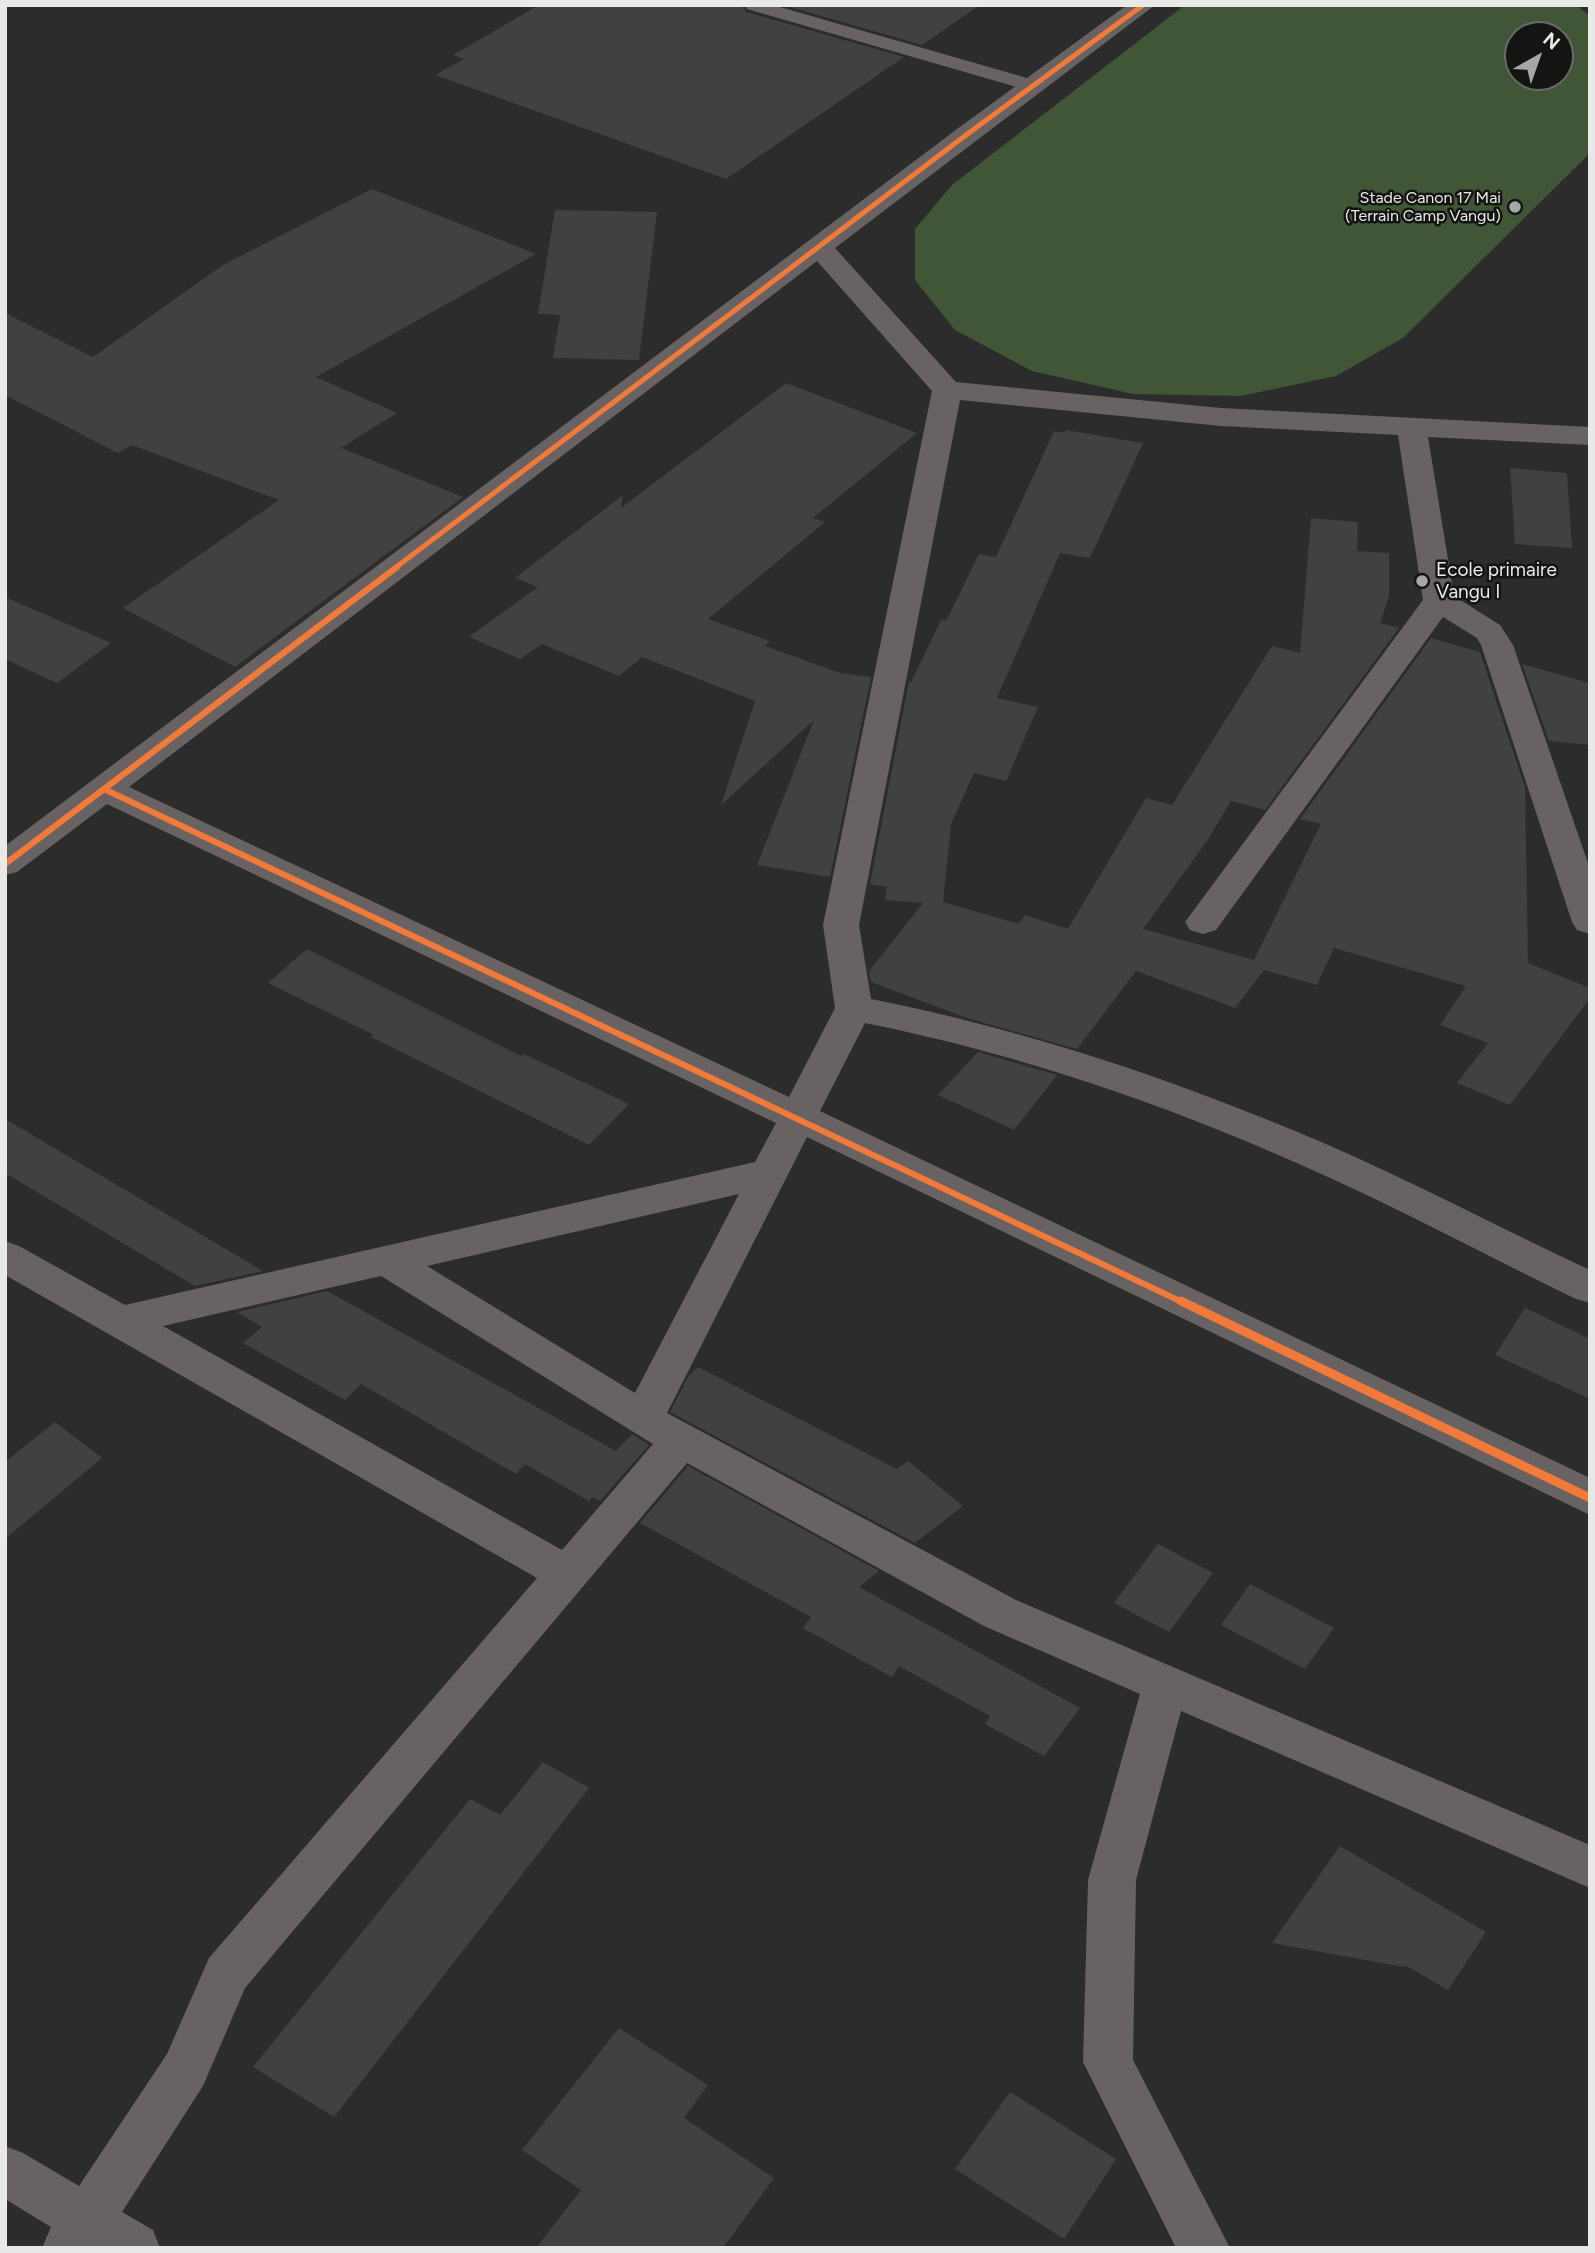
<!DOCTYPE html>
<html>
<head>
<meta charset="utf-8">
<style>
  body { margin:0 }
  #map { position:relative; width:1595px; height:2253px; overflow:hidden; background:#2b2c2b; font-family:Figtree,sans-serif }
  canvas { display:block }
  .frame { position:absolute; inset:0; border:7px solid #e9eae8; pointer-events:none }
  .north { position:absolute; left:1504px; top:21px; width:70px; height:70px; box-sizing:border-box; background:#141513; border:2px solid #696a68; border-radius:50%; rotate:40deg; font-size:19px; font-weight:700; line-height:28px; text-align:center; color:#e9eae8 }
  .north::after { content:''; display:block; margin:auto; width:24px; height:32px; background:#a6a8a6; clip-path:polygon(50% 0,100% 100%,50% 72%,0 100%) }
</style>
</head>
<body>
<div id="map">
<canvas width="1595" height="2253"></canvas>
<div class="frame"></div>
<div class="north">N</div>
</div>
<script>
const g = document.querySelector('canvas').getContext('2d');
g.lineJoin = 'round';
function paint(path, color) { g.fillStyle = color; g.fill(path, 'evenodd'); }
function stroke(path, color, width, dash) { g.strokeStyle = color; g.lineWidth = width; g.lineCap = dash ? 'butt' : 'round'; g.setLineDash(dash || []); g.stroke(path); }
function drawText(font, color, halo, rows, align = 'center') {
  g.font = font + ' Figtree,sans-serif'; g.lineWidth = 5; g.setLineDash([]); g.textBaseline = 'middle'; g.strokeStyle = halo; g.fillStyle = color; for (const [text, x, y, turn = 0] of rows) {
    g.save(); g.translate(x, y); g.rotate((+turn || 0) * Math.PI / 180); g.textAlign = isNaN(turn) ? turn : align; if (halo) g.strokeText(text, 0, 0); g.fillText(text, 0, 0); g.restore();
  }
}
paint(new Path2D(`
  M1185 5H1576L1590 16V153L1403 338 1336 376 1241 396 1133 394 1032 371 955 330 915 280V229L952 185ZM1518 35H1560V77H1518Z`), '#415637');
paint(new Path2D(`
  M539 5H742L746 12 904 57 726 179 435 75 464 59 453 55Z
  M783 5H980L922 45Z
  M372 189 536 254 316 377 397 413 341 448 463 497 235 667 123 608 279 500 132 445 118 453 5 395V313L93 357 223 265Z
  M555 210 657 212 639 360 553 358 560 315 538 314Z
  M786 383 917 433 813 518 825 522 708 619 770 641 765 646 840 673 871 677 830 877 757 865 814 720 721 805 755 701 642 657 619 676 542 644 520 659 469 637 538 587 515 578 623 495 621 508Z
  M1066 430 1143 443 1090 558 1060 553 997 698 1038 707 1006 781 974 773 951 824 943 902 1019 924 1025 915 1068 929 1146 798 1172 805 1272 646 1300 653 1311 518 1358 522 1357 551 1389 553V596L1380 623 1399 628 1265 810 1231 801 1207 841 1143 929 1254 960 1321 824 1300 819 1431 638 1480 652 1525 788 1528 963 1590 988V998L1510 1105 1457 1083 1488 1043 1440 1025 1466 986 1334 948 1317 985 1264 970 1235 1008 1136 971 1077 1049 970 1019 871 982 869 971 923 903 885 900 887 887 870 884 909 681 911 682 941 620 946 621 979 554 996 557 1054 431 1065 433Z
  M1510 468 1567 473 1572 548 1515 544Z
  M5 597 111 643 57 683 5 659Z
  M1522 664 1590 683V745L1549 741Z
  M307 949 521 1056 524 1054 629 1104 589 1145 371 1037 374 1035 268 983Z
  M978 1052 1057 1075 1014 1130 938 1095Z
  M5 1119 173 1218 263 1271 195 1286 5 1173Z
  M327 1291 616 1451 632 1434 649 1445 600 1501 592 1497 589 1501 525 1464 516 1474 361 1384 345 1400 243 1343 262 1327 237 1312Z
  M1525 1308 1590 1339V1399L1495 1355Z
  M698 1367 897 1469 908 1461 963 1506 915 1543 670 1412 688 1377Z
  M55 1422 102 1458 5 1539V1462Z
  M688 1466 879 1571 859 1587 1080 1708 1044 1756 985 1724 990 1716 899 1666 892 1677 803 1628 811 1617 640 1523Z
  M1158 1544 1213 1573 1169 1632 1114 1603Z
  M1250 1584 1334 1628 1305 1669 1221 1625Z
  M543 1762 589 1788 334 2117 253 2067 470 1799 500 1815Z
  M1340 1846 1486 1932 1448 1990 1405 1965 1404 1967 1272 1943Z
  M619 2028 708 2085 684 2118 774 2178 723 2248H536L581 2190 522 2150Z
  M1010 2092 1116 2159 1064 2239 955 2169Z`), '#414240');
paint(new Path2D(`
  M744 5H773L1041 82 1043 86 1041 90H1027L747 9Z`), '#696263');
paint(new Path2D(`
  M1127 5H1155L835 248 956 382 1221 408 1590 427V445L1428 437 1454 596 1500 625 1513 645 1590 869V934L1577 930 1572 922 1481 645 1477 638 1443 617 1216 930 1203 934 1190 930 1185 922 1423 600 1398 435 1221 426 960 400 859 925 871 999C1028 1030 1179 1081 1326 1144 1416 1183 1502 1229 1590 1270V1303L1576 1299C1483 1254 1393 1205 1299 1164 1159 1102 1015 1053 865 1023L820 1111 1590 1478V1515L807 1137 667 1413 1016 1600 1590 1845V1888L1181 1711 1136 1880 1133 2060 1230 2248H1176L1083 2062 1088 1880 1140 1694 984 1626 687 1463 245 1988 203 2086 122 2212 153 2230 160 2248H42L51 2227 5 2199V2146L23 2153 79 2186 167 2054 209 1958 537 1578 5 1275V1241L19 1246 125 1305 755 1162 776 1123 107 804 17 872 5 875V846L957 129ZM817 261 932 391 823 925 835 1008 789 1097 129 787ZM739 1194 635 1393 427 1266ZM381 1276 653 1444 562 1550 163 1326Z`), '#696263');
stroke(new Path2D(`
  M395 568 966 135 1143 5`), '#f17a3a', 5);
stroke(new Path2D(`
  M104 789 1184 1303
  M5 864 397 567`), '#f17a3a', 6);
stroke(new Path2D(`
  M1181 1301 1590 1498`), '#f17a3a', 9);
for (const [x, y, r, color] of [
  [1515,207,7,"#a6a8a6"],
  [1422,581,7,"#a6a8a6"]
]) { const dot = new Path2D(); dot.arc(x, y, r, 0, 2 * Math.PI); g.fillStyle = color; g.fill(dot); stroke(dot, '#141513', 2.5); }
drawText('16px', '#e9eae8', '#141513', [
  ["Stade Canon 17 Mai",1501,198],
  ["(Terrain Camp Vangu)",1501,216]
], 'right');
drawText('19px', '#e9eae8', '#141513', [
  ["Ecole primaire",1436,570],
  ["Vangu I",1436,592]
], 'left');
</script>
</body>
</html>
